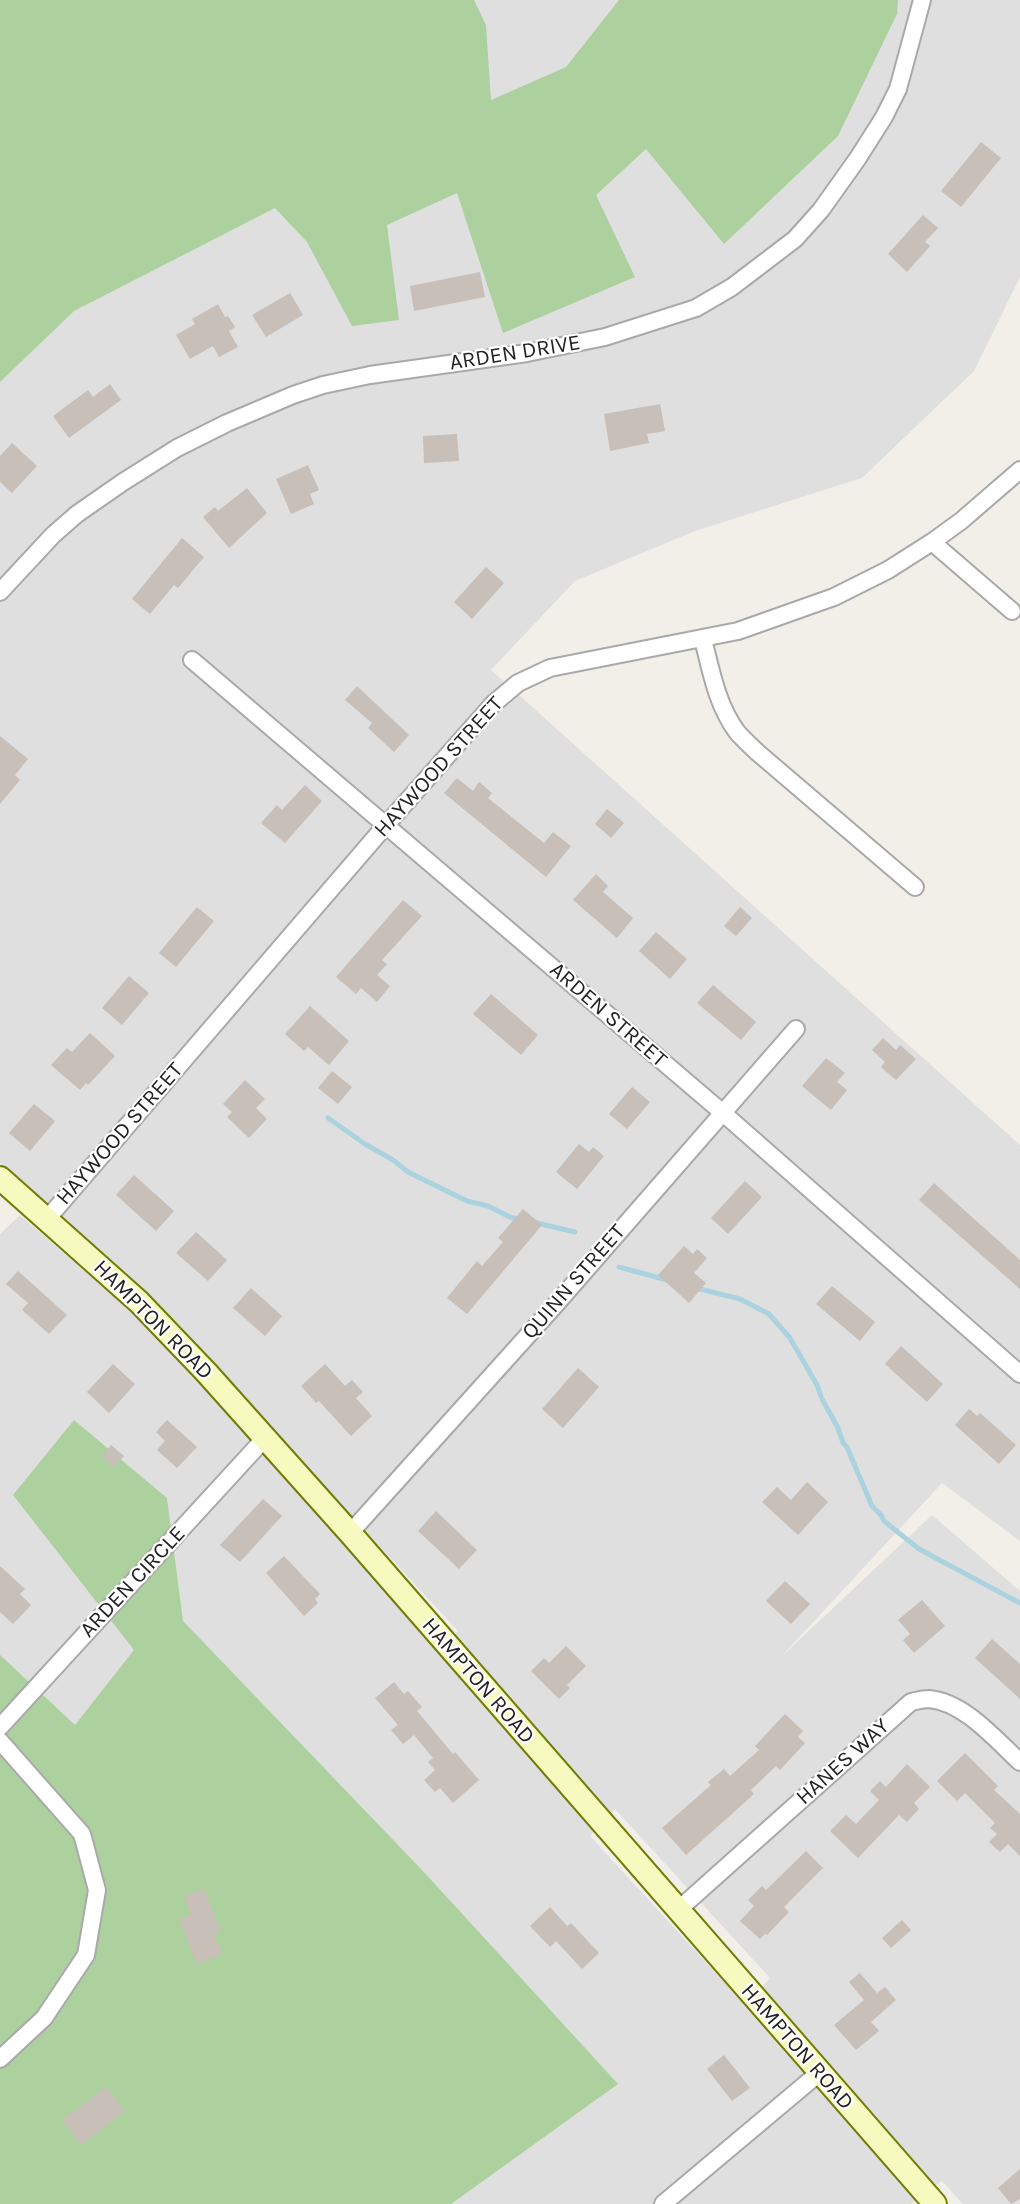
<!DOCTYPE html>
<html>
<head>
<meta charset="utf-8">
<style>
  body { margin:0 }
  canvas { display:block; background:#f2efe9 }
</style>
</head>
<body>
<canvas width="1020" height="2204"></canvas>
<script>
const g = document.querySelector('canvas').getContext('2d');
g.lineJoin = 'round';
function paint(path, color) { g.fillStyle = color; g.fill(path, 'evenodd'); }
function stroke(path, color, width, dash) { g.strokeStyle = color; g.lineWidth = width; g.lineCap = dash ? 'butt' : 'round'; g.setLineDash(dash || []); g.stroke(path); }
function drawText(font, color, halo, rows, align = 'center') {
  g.font = font + ' Karla,sans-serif'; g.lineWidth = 4.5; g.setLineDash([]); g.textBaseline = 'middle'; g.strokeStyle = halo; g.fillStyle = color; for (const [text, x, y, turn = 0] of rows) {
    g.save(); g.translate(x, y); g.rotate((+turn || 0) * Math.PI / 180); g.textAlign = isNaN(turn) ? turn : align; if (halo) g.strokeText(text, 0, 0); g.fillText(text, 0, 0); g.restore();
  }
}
paint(new Path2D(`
  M0 0H1020V277L974 371 862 478 695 531 575 581 491 670 1020 1145V1541L942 1483 781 1657 932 1515 1020 1591V2204H963L942 2181 911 2204H0V1234L20 1215 145 1324 284 1475 436 1651 458 1631 270 1428 112 1267 0 1163ZM346 1792 423 1871 475 1928ZM615 1809 770 1978 745 2005 590 1836Z`), '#e0dfdf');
paint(new Path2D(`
  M0 0H474L486 25 491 100 566 67 619 0H898L897 14 838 136 724 244 646 149 596 195 635 277 503 333 457 193 387 225 399 320 352 326 307 242 275 208 74 311 0 382Z
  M74 1420 167 1498 183 1621 423 1871 618 2084 451 2204H0V1655L75 1725 134 1650 13 1495Z`), '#add19e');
stroke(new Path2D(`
  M328 1118 365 1144 393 1160 408 1172 467 1201 488 1206 510 1217 522 1220
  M537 1223 575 1232
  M619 1267 667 1280
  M696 1288 740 1299 769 1314 790 1338 817 1385 822 1399 838 1428 843 1443 847 1447 872 1506 881 1515 884 1521 919 1549 1020 1603`), '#aad3df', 5);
paint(new Path2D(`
  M981 142 1001 158 961 207 941 191Z
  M923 215 938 228 925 242 930 246 907 272 888 254Z
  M480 272 485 297 414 311 410 286Z
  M290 293 303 315 266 337 252 315Z
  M218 304 225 317 228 316 235 327 229 331 238 347 219 357 213 346 190 359 176 335 195 324 192 319Z
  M110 384 121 400 69 438 53 416 88 390 93 397Z
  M660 404 665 431 647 434 649 443 610 451 604 414Z
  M457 434 459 461 424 463 423 436Z
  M12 443 37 466 12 493 0 482V456Z
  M308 465 319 490 310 494 314 504 291 514 276 479Z
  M247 488 267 513 229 548 203 517 215 507 218 511Z
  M182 538 204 557 178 588 174 585 150 614 132 599Z
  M486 567 504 583 472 619 454 602Z
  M357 686 409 735 394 752 368 728 372 723 345 700Z
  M0 736 28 759 15 775 20 780 0 804Z
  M457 778 473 791 479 782 492 793 488 798 544 843 553 832 571 846 546 877 444 793Z
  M305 785 322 801 285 843 261 823 277 805 282 810Z
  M607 809 624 823 611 838 595 824Z
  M596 874 608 886 603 892 633 918 617 938 573 900Z
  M403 900 422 916 382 960 387 964 377 975 390 986 377 1002 361 988 356 994 336 977Z
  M197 907 214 921 176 967 159 953Z
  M740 907 752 918 736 936 724 926Z
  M656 932 687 959 670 979 639 951Z
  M129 976 149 993 122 1025 102 1008Z
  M713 985 756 1022 741 1040 697 1003Z
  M491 994 538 1035 521 1055 473 1014Z
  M310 1006 349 1041 329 1065 308 1047 304 1051 285 1034Z
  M90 1033 115 1056 88 1085 86 1083 80 1090 51 1065 67 1048 72 1052Z
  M883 1038 896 1050 900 1045 916 1059 896 1080 881 1067 885 1062 872 1050Z
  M826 1058 845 1073 837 1082 847 1090 831 1110 802 1086Z
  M332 1071 352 1087 338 1104 318 1088Z
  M245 1080 265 1099 256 1108 267 1119 249 1138 227 1117 232 1112 223 1104Z
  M632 1087 650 1102 627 1129 609 1114Z
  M34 1104 55 1121 30 1151 9 1133Z
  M579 1144 589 1152 593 1147 604 1156 577 1189 556 1172Z
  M134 1175 174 1211 156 1231 116 1195Z
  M745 1181 762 1197 728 1234 711 1218Z
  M934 1183 1020 1260V1289L919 1200Z
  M523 1209 542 1225 467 1314 447 1298 477 1261 482 1266 503 1242 498 1238Z
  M196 1232 227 1260 208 1281 176 1253Z
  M684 1246 693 1254 697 1249 707 1258 694 1273 706 1283 689 1303 658 1275Z
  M18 1271 67 1315 49 1334 22 1310 28 1303 6 1284Z
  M832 1286 875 1322 860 1341 816 1304Z
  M251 1288 282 1316 265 1336 233 1308Z
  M901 1346 943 1384 927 1402 885 1364Z
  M113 1364 135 1384 109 1413 87 1392Z
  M325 1364 345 1386 352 1380 363 1392 356 1398 372 1416 351 1436 319 1401 316 1403 301 1386Z
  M578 1368 599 1387 563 1428 542 1409Z
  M969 1409 977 1416 980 1413 1016 1445 999 1464 955 1425Z
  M167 1420 197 1447 177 1468 157 1450 165 1441 156 1432Z
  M111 1445 124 1456 114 1467 102 1457Z
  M807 1482 828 1502 798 1535 762 1502 777 1487 791 1500Z
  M263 1499 282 1516 240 1562 220 1545Z
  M436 1511 477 1550 459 1569 418 1531Z
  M284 1556 320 1594 315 1599 318 1603 304 1616 266 1573Z
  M0 1566 25 1589 20 1594 31 1605 13 1624 0 1612Z
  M785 1581 810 1604 791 1624 766 1601Z
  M922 1600 945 1626 914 1653 903 1640 910 1634 898 1620Z
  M992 1639 1020 1664V1699L975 1658Z
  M566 1646 586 1666 567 1685 570 1688 559 1699 531 1671 544 1658 549 1663Z
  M394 1682 404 1694 408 1691 422 1707 417 1711 453 1754 455 1752 479 1780 453 1803 440 1788 435 1792 424 1780 435 1770 428 1762 433 1758 414 1735 403 1744 391 1730 398 1725 375 1698Z
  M785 1714 803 1731 798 1737 805 1743 780 1770 776 1766 751 1790 754 1794 686 1855 662 1828 711 1785 708 1782 724 1769 730 1776 759 1750 755 1746Z
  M965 1753 998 1786 994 1790 1020 1814V1856L1008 1844 1000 1852 989 1842 997 1834 990 1828 995 1823 965 1793 957 1801 937 1781Z
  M907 1764 930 1787 914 1803 919 1809 907 1822 899 1815 858 1858 830 1831 846 1815 856 1824 879 1800 870 1791 880 1781 886 1787Z
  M806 1851 823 1868 784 1907 789 1912 767 1935 765 1934 760 1939 740 1921 754 1906 748 1900 762 1886 766 1890Z
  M204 1889 221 1932 214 1935 222 1954 197 1964 179 1919 191 1914 184 1896Z
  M550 1907 567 1926 571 1923 599 1953 582 1969 556 1941 550 1947 530 1926Z
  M902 1920 911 1930 891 1948 882 1938Z
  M860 1973 877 1993 885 1987 896 2000 871 2022 879 2031 856 2050 834 2025 864 2000 849 1982Z
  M724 2055 750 2088 732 2101 707 2069Z
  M106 2087 125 2111 81 2145 62 2120Z
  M1020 2169V2199L1011 2204 998 2188Z`), '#c7bfb8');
const street = new Path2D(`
  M932 542 1012 611
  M0 592 53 535 77 514 123 482 177 448 227 423 293 395 323 385 370 375 527 353 605 337 696 308 732 287 795 239 821 210 858 158 884 117 898 89 922 0
  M703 639C711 671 717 705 737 732 743 739 751 746 757 752L915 887
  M192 660 723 1113 1020 1374
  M47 1219 386 825 493 704 518 683 550 668 738 631 834 597 888 570 932 542 961 521 1020 470
  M350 1533 557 1303 796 1029
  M0 1727 265 1438
  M0 1741 82 1834 97 1890 86 1955 44 2018 0 2059
  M678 1910 911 1702C916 1701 923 1699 929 1699 964 1702 995 1739 1020 1762
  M663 2204 819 2073`);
const secondary = new Path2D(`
  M0 1178 139 1302 206 1372 350 1533 935 2204`);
stroke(street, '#a9a9a9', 20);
stroke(secondary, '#707d05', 26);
stroke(street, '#fff', 16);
stroke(secondary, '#f7fabf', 22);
drawText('22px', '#222', '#fff', [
  ["ARDEN DRIVE",515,353,-9],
  ["HAYWOOD STREET",439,767,-48],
  ["ARDEN STREET",608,1015,41],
  ["HAYWOOD STREET",120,1134,-49],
  ["QUINN STREET",574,1282,-49],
  ["HAMPTON ROAD",153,1320,45],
  ["ARDEN CIRCLE",133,1582,-47],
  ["HAMPTON ROAD",478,1681,49],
  ["HANES WAY",843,1762,-42],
  ["HAMPTON ROAD",797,2047,49]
]);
</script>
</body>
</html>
